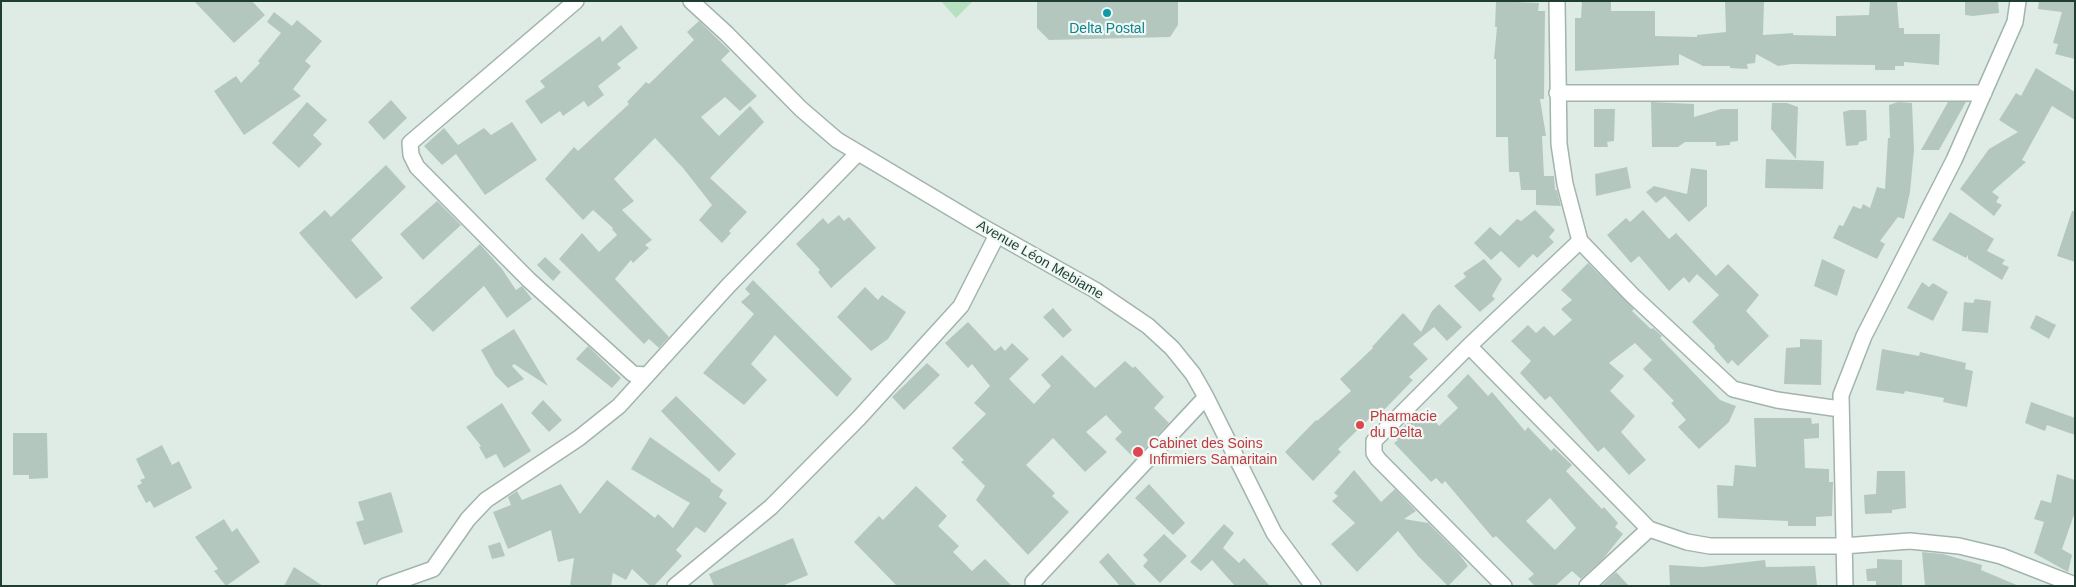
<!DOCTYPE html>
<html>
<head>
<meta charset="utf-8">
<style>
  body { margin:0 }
  #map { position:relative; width:2076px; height:587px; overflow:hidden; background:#dfece6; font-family:Helvetica,sans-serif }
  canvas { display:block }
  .frame { position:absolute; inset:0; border:2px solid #1e3e34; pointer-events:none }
</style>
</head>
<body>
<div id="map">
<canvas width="2076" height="587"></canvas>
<div class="frame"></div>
</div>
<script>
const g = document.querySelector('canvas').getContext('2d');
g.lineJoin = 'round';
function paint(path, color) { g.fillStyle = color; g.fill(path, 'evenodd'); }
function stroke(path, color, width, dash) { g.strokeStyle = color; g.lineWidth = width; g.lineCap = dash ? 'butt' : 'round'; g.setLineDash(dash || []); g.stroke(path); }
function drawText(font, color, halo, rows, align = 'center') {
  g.font = font + ' Helvetica,sans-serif'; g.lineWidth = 4.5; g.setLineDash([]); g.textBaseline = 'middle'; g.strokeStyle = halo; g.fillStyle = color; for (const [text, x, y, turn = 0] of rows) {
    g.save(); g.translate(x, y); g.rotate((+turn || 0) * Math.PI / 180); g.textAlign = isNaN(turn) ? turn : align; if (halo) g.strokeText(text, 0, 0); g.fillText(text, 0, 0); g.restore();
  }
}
paint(new Path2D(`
  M941 1H973L956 18Z`), '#b6e0bf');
paint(new Path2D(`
  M194 1H252L265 15 234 43Z
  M1037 1H1178V25L1170 37 1049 40 1037 28Z
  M1496 1 1539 3 1538 11H1545L1544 99H1540L1546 136H1542L1544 176H1554L1555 190H1557L1561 206 1536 205V190H1521L1519 172H1509L1508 137H1496V59H1494L1497 27H1495Z
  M1582 1H1611V11H1655V36L1697 37V35L1726 32 1725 1H1764L1763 35 1793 33V35L1836 36V16L1869 15 1870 1H1897L1899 28H1904V34H1940L1939 65 1904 62V66H1895V70H1875V65L1792 64 1778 66 1756 54 1755 63 1747 64 1748 69 1730 68V66H1703L1679 54V65L1575 71V18H1581Z
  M1965 1H1998L1999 13 1973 16 1965 15Z
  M2039 1H2075V59L2055 54 2058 44 2053 43 2062 12 2038 9Z
  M274 12 292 26 297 20 322 41 305 61 311 66 293 89 301 96 244 135 214 91 236 76 241 83 260 63 258 61 281 33 267 22Z
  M699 21 730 51 721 60 757 96 740 111 725 97 701 117 719 136 750 106 764 122 710 178 747 212 729 231 731 233 722 243 699 220 712 205 683 168 655 138 614 179 634 201 622 210 652 240 645 245 649 248 633 263 631 260 615 279 669 337 659 348 649 339 644 344 559 259 582 233 599 252 617 235 612 229 613 228 593 210 583 220 545 179 574 147 578 151 629 104 627 102 646 82 649 84 694 40 687 32Z
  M621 25 638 48 617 64 621 68 598 86 604 95 588 107 584 101 563 116 560 111 541 124 525 101 545 87 540 81 600 36 602 42Z
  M2036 68 2075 92V120L2052 106 2022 160 2026 162 1992 192 1999 197 1996 202 2002 205 1994 216 1960 189 1989 149 2018 132 1999 120 2016 93 2021 96Z
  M391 100 407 118 384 140 368 122Z
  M307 102 327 120 313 135 322 144 299 168 272 143Z
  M1651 102 1694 104V117L1721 109H1738V141L1730 142V145L1716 146V142H1685L1678 147H1652Z
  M1898 102 1912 103 1914 150 1910 192 1904 219 1898 217 1880 241 1885 244 1877 259 1833 238 1839 225 1843 226 1853 206 1861 209 1863 204 1870 208 1877 187 1885 189 1888 138H1890L1889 105Z
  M1948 102H1966L1939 150H1921Z
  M1772 103H1787L1798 107 1796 159 1771 129Z
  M1594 109H1615L1614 141 1607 142 1608 147H1594Z
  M1850 110H1866L1867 140 1859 142 1858 145 1846 146 1843 112Z
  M512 122 537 160 485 195 456 154 442 165 424 146 444 128 458 145 484 128 491 135Z
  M1766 159 1824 161 1823 189 1765 188Z
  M386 165 406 187 351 240 383 278 356 299 299 233 325 210 331 217Z
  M1627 167 1631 188 1596 196 1595 174Z
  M1691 168 1707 170V206L1689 222 1665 196 1656 203 1646 192 1654 186 1687 194Z
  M437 201 461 225 423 260 400 234Z
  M1535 210 1555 230 1549 237 1554 242 1537 258 1533 254 1519 268 1501 251 1491 260 1474 243 1490 227 1500 236 1517 219 1521 221Z
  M1643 210 1669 239 1676 233 1716 276 1728 264 1759 295 1746 311 1769 336 1738 366 1732 360 1728 364 1714 348 1715 346 1692 322 1719 295 1697 274 1689 283 1684 277 1669 291 1639 256 1631 263 1607 235 1626 218 1630 222Z
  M2072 211H2075V262L2057 256Z
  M1950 212 1994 239 1987 251 2005 260 2002 264 2009 267 2002 280 1968 259V255L1966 258 1932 240Z
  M839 215 844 221 849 217 876 248 831 288 818 272 820 270 796 244 823 218 828 224Z
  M480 244 502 269 516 290 522 286 532 299 507 318 484 286 433 332 410 308Z
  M545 257 561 272 553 281 537 265Z
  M1484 259 1502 279 1492 296 1495 299 1480 312 1454 286 1466 277 1463 273Z
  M1822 259 1845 270 1837 296 1814 286Z
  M1588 263 1634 309 1632 311 1651 329 1653 328 1662 336 1660 338 1720 400 1736 406 1729 422 1699 449 1678 427 1686 420 1671 403 1674 401 1643 369 1652 360 1635 343 1609 363 1624 376 1610 391 1635 416 1621 432 1646 460 1629 475 1604 447 1598 452 1550 396 1545 400 1520 373 1531 361 1511 341 1528 325 1536 333 1544 326 1554 336 1572 320 1561 309 1572 300 1561 290Z
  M753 280 852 379 837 397 775 335 751 364 767 380 744 405 703 373 754 314 741 302 750 294 745 289Z
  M1922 282 1929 287 1933 283 1948 292 1933 321 1907 308Z
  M865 287 878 300 882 295 906 312 888 339 871 351 837 317Z
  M1975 299 1991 301 1988 333 1962 331 1964 302 1973 303Z
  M1439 304 1462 327 1447 341 1434 327 1413 344 1428 359 1409 377 1413 380 1382 412 1379 409 1338 449 1341 452 1313 481 1285 452 1316 420 1317 421 1351 391 1340 379 1373 348 1372 347 1403 313 1421 332 1432 311Z
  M1053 308 1072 330 1063 338 1043 317Z
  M2036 315 2056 325 2049 339 2030 328Z
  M968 322 995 351 1001 346 1005 351 1012 343 1029 359 1009 379 1034 404 1051 386 1041 375 1062 355 1095 388 1125 361 1133 368 1135 366 1164 397 1154 408 1169 423 1135 459 1115 439 1122 432 1106 415 1086 432 1107 452 1085 472 1053 438 1026 465 1055 493 1052 496 1069 512 1028 555 976 500 985 486 961 462 964 460 952 448 986 414 974 403 990 386 972 364 968 368 945 343Z
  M514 329 548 386 514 364 512 366 524 379 508 388 495 375 481 350Z
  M1800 339 1822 340 1821 385 1784 384 1786 348 1800 347Z
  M588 346 621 378 612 388 576 359Z
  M1882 349 1919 356 1920 352 1966 363 1965 369 1973 371 1967 407 1943 402 1944 398 1905 391 1904 394 1876 390Z
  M927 363 940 375 904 410 892 397Z
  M1468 374 1488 396 1492 392 1525 431 1528 427 1551 451 1554 448 1572 465 1566 471 1602 509 1604 507 1618 523 1615 527 1623 534 1603 559 1581 579 1572 571 1555 586H1535L1528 579 1534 574 1496 536 1493 538 1445 481 1442 484 1436 478 1431 482 1394 443 1398 440 1394 435 1411 420 1414 423 1427 412 1439 426 1458 408 1447 396ZM1550 498 1576 528 1555 550 1526 521Z
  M676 396 736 454 719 472 661 411Z
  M543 400 562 420 549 432 531 413Z
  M2031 402 2075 418V435L2047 425 2045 431 2025 423Z
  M502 403 531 451 504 468 496 454 486 459 479 447 481 446 466 427Z
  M1754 418H1811L1812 424 1819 423V438L1804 439 1805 468 1829 469V482H1833L1832 516 1816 517V526H1788V521L1718 518 1717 485 1733 486 1735 465 1756 467Z
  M13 433H47L48 478 29 479V475H13Z
  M650 437 711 480 710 481 723 490 719 497 727 503 705 533 696 527 676 550 682 556 654 586H650L632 569 626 580 613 573 611 586H570L574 558 558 562 551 530 508 549 493 512 511 505 508 497 517 491 522 500 561 484 580 514 607 480 655 518 658 514 673 528 690 503 631 469Z
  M162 445 172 465 179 461 192 488 154 508 150 501 146 503 137 486 142 483 140 480 145 478 136 459Z
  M1354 470 1381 502 1395 489 1416 511 1404 519 1428 523 1459 554 1468 566 1448 586 1418 556 1398 531 1357 572 1331 544 1355 523 1332 501 1338 496 1334 493Z
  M1877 471H1905L1906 508 1892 510V513L1865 514 1864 495 1876 494Z
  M2057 474 2075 480V512L2062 549 2072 555 2068 572 2034 553 2044 522 2034 519 2041 500 2051 503Z
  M1149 484 1185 523 1173 535 1135 498Z
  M916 486 947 516 938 526 959 546 953 552 972 571 985 559 1012 586H897L854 542 879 516 883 520Z
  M391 492 403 532 364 545 356 522 364 520 358 502Z
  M224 519 232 532 237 528 260 562 226 586 214 571 218 569 195 537Z
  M1224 524 1234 533 1223 548 1239 563 1244 558 1270 586H1235L1212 560 1201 571 1190 562Z
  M1164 534 1187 556 1160 583 1143 566 1148 560 1143 555Z
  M793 538 808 575 782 586H714L709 574Z
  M500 542 505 556 492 559 488 546Z
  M1922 552 1943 554 1982 565 1981 570 2019 586H1925Z
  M1108 553 1137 586H1120L1099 562Z
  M1877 559 1902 560V586H1876V581H1867L1866 569 1877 568Z
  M1765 560 1766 567 1815 566 1817 586H1670L1669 565 1703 567Z
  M294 567 323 586H284Z
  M1616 572 1629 586H1601Z`), '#b4c7bf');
const minor = new Path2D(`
  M576 1 410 143 411 155 417 167 529 280 633 374 645 375
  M691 1 727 34 801 109 837 140 976 223 1095 290 1148 326 1172 348 1193 374 1206 397 1274 533 1313 586
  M1557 1 1559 144 1565 184 1580 241 1632 295 1733 389 1777 400 1840 409
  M1557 93H1984
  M1469 346 1649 529 1687 542 1710 546H1843L1910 541 1959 546 2001 556 2075 585
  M1033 582 1206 397
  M385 586 433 569 468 519 486 500 579 438 619 406 728 286 858 153
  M675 586 771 507 859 418 961 306 997 235
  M1504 586 1378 459 1374 453V441L1469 346 1580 241
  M1587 586 1649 529
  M1845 586 1841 395 1864 336 1954 160 2015 22 2018 1`);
stroke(minor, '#a1b4ad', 18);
stroke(minor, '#fff', 15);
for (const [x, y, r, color] of [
  [1107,13,5,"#0f9aa8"],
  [1360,425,5,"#e0444e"],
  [1138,452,6,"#e0444e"]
]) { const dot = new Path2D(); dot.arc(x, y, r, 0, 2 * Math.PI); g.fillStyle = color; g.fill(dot); stroke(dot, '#f0f8f4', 2); }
drawText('14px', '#0d838f', '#f0f8f4', [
  ["Delta Postal",1107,29]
]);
drawText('14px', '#1e3e34', '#f0f8f4', [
  ["Avenue Léon Mebiame",1040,260,30]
]);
drawText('14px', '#be3a42', '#f0f8f4', [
  ["Pharmacie",1370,417],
  ["du Delta",1370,433],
  ["Cabinet des Soins",1149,444],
  ["Infirmiers Samaritain",1149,460]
], 'left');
</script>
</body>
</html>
